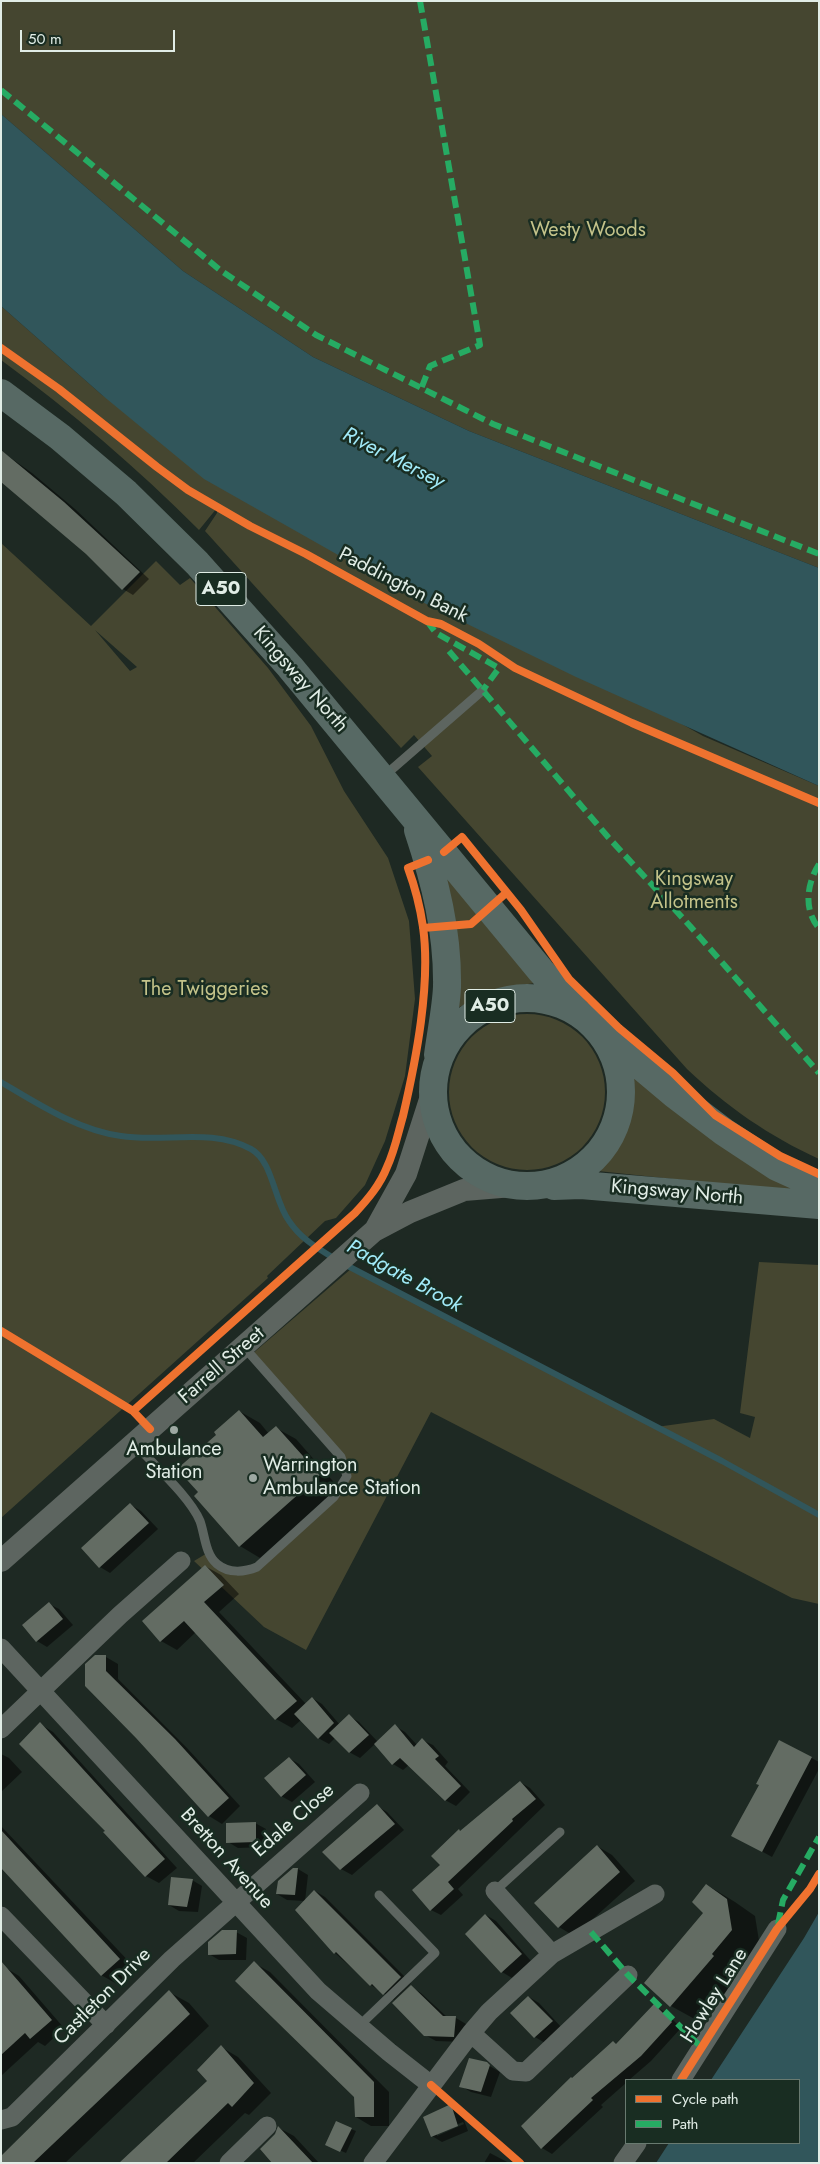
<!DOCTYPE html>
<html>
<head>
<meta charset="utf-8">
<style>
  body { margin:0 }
  #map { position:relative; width:820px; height:2164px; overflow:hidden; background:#1e2923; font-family:Jost,sans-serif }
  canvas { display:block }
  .frame { position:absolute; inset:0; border:2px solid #e1ede6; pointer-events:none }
  .legend { position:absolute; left:625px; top:2079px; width:175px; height:65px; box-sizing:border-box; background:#192d22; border:1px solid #697a70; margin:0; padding:6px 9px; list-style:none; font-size:15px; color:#e1ede6 }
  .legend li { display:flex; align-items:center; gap:10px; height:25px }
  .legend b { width:25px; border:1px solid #697a70 }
  .scale { position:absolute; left:20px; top:30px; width:155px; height:22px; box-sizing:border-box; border:2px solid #e1ede6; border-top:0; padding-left:6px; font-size:15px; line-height:18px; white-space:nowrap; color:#e1ede6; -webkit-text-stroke:4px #192d22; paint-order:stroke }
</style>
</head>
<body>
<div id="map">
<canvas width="820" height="2164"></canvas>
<div class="frame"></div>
<ul class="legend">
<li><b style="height:6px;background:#ef722f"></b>Cycle path</li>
<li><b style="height:6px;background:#26ab63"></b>Path</li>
</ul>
<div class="scale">50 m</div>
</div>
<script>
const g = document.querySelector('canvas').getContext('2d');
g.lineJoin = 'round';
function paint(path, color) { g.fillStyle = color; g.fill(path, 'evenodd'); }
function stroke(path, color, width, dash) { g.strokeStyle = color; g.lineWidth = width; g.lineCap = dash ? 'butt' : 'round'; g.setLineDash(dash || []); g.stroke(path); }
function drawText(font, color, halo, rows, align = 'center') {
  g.font = font + ' Jost,sans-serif'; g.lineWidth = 5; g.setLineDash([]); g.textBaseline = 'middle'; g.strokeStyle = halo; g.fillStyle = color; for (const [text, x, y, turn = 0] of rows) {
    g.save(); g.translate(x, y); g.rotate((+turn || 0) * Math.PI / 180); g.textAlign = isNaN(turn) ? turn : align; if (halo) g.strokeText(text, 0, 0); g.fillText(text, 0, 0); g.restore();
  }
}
paint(new Path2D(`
  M1 1H819V568L469 431 313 357 183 271 1 114Z
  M1 306 102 395 703 736 819 786V1159C769 1136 727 1107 687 1069L418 767 432 756 414 735 401 748 205 531 217 513V508L199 530C137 468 72 412 1 360Z
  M1 543 91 626 156 561 180 585 190 578 268 668 311 726 344 791 388 858 409 921 415 999 405 1076 385 1141 365 1185 336 1218 325 1221 267 1276 268 1278 1 1518ZM95 630 137 667 130 671Z
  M430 838 536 983 505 987 455 1009Z
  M449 1092a78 78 0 1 1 156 0a78 78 0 1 1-156 0Z
  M632 1071 805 1193 598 1171C629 1134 636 1119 632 1071Z
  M759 1262 819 1265V1604L792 1598 431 1412 306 1650 264 1627 194 1561 209 1552 226 1569 257 1567 343 1484 345 1465 251 1355 352 1268 656 1427 714 1419 750 1438 755 1417 740 1413Z`), '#454630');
paint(new Path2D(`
  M1 114 183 271 313 357 469 431 819 568V786L576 677 414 598 204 479 102 395 1 306Z
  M819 1912V2163H656L669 2143H799V2080H711L804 1938Z`), '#31565b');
paint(new Path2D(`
  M1 451 32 473 75 509 149 579 133 595 123 589 86 553Z
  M239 1411 260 1423 269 1434 276 1428 296 1439 339 1488 260 1558 240 1546 200 1492 218 1435Z
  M131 1505 141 1511 158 1529 110 1573 100 1567Z
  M205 1566 221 1575 239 1594 219 1612 306 1704 312 1698 322 1704 340 1725 349 1716 359 1722 378 1742 395 1726 405 1732 417 1745 422 1740 433 1745 448 1762 445 1766 470 1792 456 1806 445 1800 409 1765 403 1770 393 1764 375 1744 360 1758 349 1752 335 1738 329 1744 318 1738 301 1720 292 1728 276 1719 196 1632 177 1650 161 1641 143 1621Z
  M49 1604 59 1609 73 1625 47 1647 37 1641 23 1625Z
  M106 1657 118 1664V1679L187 1748 240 1806 222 1824 209 1816 137 1737 86 1685Z
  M40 1724 53 1732 177 1868 159 1883 146 1876 106 1831Z
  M780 1741 819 1762V1769L772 1857 743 1841Z
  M1 1754 9 1758 22 1772 1 1792Z
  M289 1758 299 1764 315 1782 292 1802 281 1796Z
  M520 1782 530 1788 545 1805 458 1889 463 1895 441 1915 431 1910 442 1865 461 1832Z
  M377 1806 387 1812 404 1830 352 1875 341 1869Z
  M255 1823 266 1829V1847L238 1848 228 1842Z
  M1 1826 135 1968 117 1984 101 1975 1 1867Z
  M597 1846 612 1855 635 1881 574 1936 559 1927 536 1903Z
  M293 1869H298L308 1875 305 1901 287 1900 277 1894Z
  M192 1880 202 1886 198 1912 179 1911 169 1905Z
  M707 1885 735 1902 755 1916 760 1947 739 1971 742 1973 700 2022 671 2006 646 1983 705 1913Z
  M315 1891 325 1897 411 1983 394 2000 371 1985 335 1953Z
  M486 1915 496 1921 531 1961 512 1978 502 1972Z
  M236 1932 247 1938 246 1960H219L209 1954Z
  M254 1963 270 1972 389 2092V2126H371L356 2117 355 2096Z
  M6 1968 19 1976 64 2028 45 2046 38 2042 1 2076V2021Z
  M411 1987 421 1993 447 2017 456 2018 466 2024 464 2042 436 2041 425 2035Z
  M169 1992 189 2003 209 2026 65 2163H1Z
  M529 1997 539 2003 562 2028 545 2043 535 2037Z
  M654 2006 665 2012 681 2028 651 2061 629 2080H626V2083L601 2105 603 2107 552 2154 542 2148 522 2126 573 2080 617 2045Z
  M221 2047 238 2057 271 2093 249 2115 245 2113 193 2163H121L209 2081Z
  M486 2064 500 2072 491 2097 471 2092 461 2086Z
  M451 2106 461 2112 468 2131 442 2142 432 2136ZM463 2122 464 2124 437 2136V2133Z
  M279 2128 294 2136 319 2163H274L276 2135Z
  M351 2129 356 2131 346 2153 330 2146Z
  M490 2153 509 2163H484Z`), '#0007');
stroke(new Path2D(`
  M1 1082C38 1104 78 1130 121 1136 164 1143 211 1127 251 1149 273 1161 274 1201 289 1221 301 1239 317 1248 335 1259
  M344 1264 722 1461 819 1515`), '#31565b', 6);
paint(new Path2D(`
  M1 450 64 502 140 572 122 590 86 554 1 482Z
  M239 1410 263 1437 276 1426 320 1475 239 1547 194 1496 198 1492 177 1469 216 1435 214 1432Z
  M130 1503 149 1523 99 1568 81 1548Z
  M205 1565 224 1585 204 1602 297 1701 275 1720 184 1621 160 1642 142 1621Z
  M49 1602 63 1619 36 1642 22 1625Z
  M95 1655H106V1671L175 1739 229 1798 208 1817 136 1738 85 1686V1664Z
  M312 1697 334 1723 318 1739 294 1714Z
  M349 1714 369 1735 349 1753 329 1733Z
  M40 1722 165 1859 145 1877 103 1832 105 1831 19 1744Z
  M395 1724 414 1747 422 1738 439 1756 435 1759 461 1786 445 1801 400 1758 392 1765 374 1744Z
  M779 1740 812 1757 762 1852 731 1836 759 1785 756 1784Z
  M289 1757 306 1775 281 1797 264 1778Z
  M520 1781 536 1799 512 1819 513 1821 448 1882 454 1889 430 1911 412 1890 440 1865 431 1856 459 1829 460 1831Z
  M377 1804 395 1824 340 1870 322 1852Z
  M256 1822V1842L226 1843V1823Z
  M1 1830 120 1959 101 1976 1 1868Z
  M597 1845 620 1872 558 1928 534 1903Z
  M293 1868H298L295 1895 276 1894 278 1881Z
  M171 1877 193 1879 187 1907 168 1905Z
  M706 1884 727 1899 732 1930 712 1954 714 1956 670 2007 644 1983 703 1913 692 1902Z
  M314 1890 401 1977 383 1995 372 1984 370 1986 336 1952 334 1954 295 1910Z
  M485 1914 522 1954 501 1973 465 1934Z
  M222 1930H237L236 1954 208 1955V1942Z
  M1 1961 52 2020 30 2039 25 2033 1 2055Z
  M254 1961 374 2082V2117H355L354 2097 235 1981Z
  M411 1985 443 2016H456L454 2037 424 2036 392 2003Z
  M169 1990 190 2014 33 2163H1V2156Z
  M528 1996 553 2021 534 2038 510 2013Z
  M654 2004 672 2022 641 2056 591 2098 593 2100 541 2149 521 2126 571 2077 572 2078 613 2041 616 2044Z
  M221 2045 254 2083 232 2107 228 2103 166 2163H119L207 2081 197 2070Z
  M469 2058 487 2062 490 2065 481 2092 459 2087Z
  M451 2104 458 2126 431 2137 423 2117Z
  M336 2121 352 2128 340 2152 325 2145Z
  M278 2126 313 2163H272L260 2149 275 2134Z`), '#636c63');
stroke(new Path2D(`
  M383 777 483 690
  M135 1444C153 1464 190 1497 200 1521 205 1535 205 1554 217 1564 229 1574 245 1572 257 1567L334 1497 347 1476 341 1457 244 1347
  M495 1891 560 1832
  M359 2026 435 1953 379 1895`), '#5d6560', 9);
stroke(new Path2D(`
  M1 1648 318 1991 389 2052 431 2085
  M1 1729 120 1615 181 1561
  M495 1891 552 1954
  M1 1916 106 2025
  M471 2033 513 2071 526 2072 628 1975
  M681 2080 777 1929
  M1 2120 12 2117 172 1959 360 1793
  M229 2163 267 2126
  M373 2163 471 2033 489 2012 552 1954 655 1894
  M623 2163 637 2143`), '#5d6560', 19);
stroke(new Path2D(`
  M375 1230 406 1174 433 1090
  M1 1561 374 1231 410 1212 464 1190 513 1186`), '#5d6560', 22);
stroke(new Path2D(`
  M1 393 60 437 126 493 197 563 290 667 541 971 578 1013
  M418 830C435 881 448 932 447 987 446 1009 441 1032 438 1055
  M433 1092a94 94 0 1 1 188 0a94 94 0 1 1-188 0Z
  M605 1036 674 1094 724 1132 777 1167 819 1186
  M554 1186 581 1185 819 1205`), '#576964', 28);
stroke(new Path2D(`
  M420 1 480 345 430 366 421 389
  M1 90 220 270 316 335 493 424 819 554
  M427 621 436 633 499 668 483 690
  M449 651 608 837 690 926 819 1073
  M819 864C807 883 803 910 819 928
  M778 1924 783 1900 819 1837
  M591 1932 628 1975 702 2048`), '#26ab63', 6, [12, 6]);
stroke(new Path2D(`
  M1 348 59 389 157 467 188 490 250 526 306 554 427 621 441 624 479 644 515 668 632 723 819 803
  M444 852 462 837 521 910 569 979 619 1028 673 1073 715 1115 780 1156 819 1174
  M423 928 471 924 506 893
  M1 1331 133 1411 150 1429
  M133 1411 355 1213C368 1199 380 1185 387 1167 395 1150 398 1133 403 1116 416 1060 431 984 423 927 420 906 415 887 408 868L428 860
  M681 2080 777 1929 810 1889 819 1874
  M431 2085 520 2163`), '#ef722f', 8);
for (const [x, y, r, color] of [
  [174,1430,5,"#9da8a2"],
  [253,1478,5,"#9da8a2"]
]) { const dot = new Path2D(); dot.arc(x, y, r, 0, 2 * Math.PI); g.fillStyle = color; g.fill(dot); stroke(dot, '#192d22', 2); }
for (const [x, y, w] of [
  [221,589,50],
  [490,1006,50]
]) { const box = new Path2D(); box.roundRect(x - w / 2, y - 16.5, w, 33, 4); g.fillStyle = '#192d22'; g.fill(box); stroke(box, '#e1ede6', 1); }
drawText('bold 19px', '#e1ede6', null, [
  ["A50",221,589],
  ["A50",490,1006]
]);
drawText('20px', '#c4c38a', '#192d22', [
  ["Westy Woods",588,231],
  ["Kingsway",694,880],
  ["Allotments",694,903],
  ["The Twiggeries",205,990]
]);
drawText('20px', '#e1ede6', '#192d22', [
  ["Paddington Bank",403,586,27],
  ["Kingsway North",300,680,49],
  ["Kingsway North",677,1193,5],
  ["Farrell Street",222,1366,-41],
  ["Edale Close",294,1821,-41],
  ["Bretton Avenue",226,1859,48],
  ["Howley Lane",715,1996,-58],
  ["Castleton Drive",103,1997,-45]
]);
drawText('20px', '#e1ede6', '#192d22', [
  ["Ambulance",174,1450],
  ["Station",174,1473],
  ["Warrington",263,1466,"left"],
  ["Ambulance Station",263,1489,"left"]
]);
drawText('italic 21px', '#a1eaf8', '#192d22', [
  ["River Mersey",393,459,27],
  ["Padgate Brook",404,1277,29]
]);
</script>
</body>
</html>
